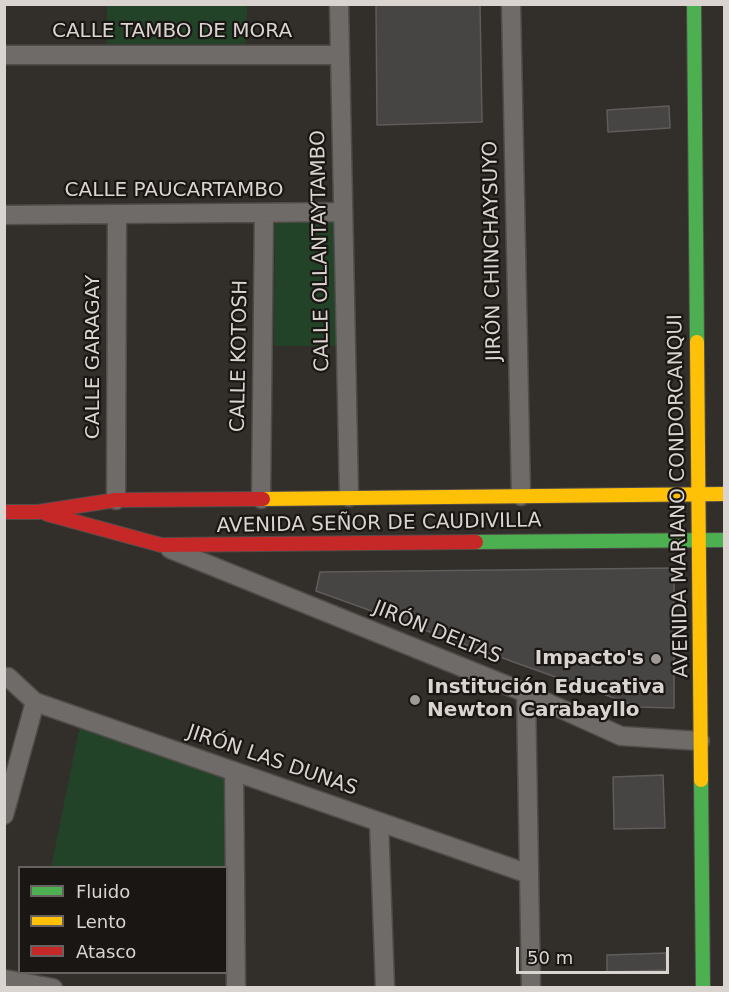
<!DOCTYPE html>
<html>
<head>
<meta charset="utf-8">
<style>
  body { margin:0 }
  #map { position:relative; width:729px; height:992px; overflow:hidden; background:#322e2a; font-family:"DejaVu Sans",sans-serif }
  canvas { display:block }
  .frame { position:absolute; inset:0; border:6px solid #dad4d0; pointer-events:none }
  .legend { position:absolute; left:18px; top:866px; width:210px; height:108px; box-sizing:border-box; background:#1a1613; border:2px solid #67625f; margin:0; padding:8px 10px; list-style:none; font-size:18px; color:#dad4d0 }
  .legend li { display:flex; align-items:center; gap:12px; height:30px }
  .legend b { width:30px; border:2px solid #67625f }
  .scale { position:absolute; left:516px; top:947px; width:153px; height:27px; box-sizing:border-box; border:3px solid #dad4d0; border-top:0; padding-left:8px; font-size:18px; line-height:21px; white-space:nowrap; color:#dad4d0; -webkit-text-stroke:4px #1a1613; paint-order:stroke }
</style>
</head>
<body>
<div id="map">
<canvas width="729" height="992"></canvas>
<div class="frame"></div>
<ul class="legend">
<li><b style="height:8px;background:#4caf50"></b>Fluido</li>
<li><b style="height:8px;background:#ffc107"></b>Lento</li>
<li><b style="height:8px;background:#c62828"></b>Atasco</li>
</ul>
<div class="scale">50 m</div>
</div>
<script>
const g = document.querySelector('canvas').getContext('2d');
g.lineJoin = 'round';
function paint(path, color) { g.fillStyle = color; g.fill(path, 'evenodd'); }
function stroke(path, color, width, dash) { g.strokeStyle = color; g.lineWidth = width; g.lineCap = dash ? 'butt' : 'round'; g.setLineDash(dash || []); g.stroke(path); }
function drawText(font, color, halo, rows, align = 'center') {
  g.font = font + ' "DejaVu Sans",sans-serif'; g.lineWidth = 4.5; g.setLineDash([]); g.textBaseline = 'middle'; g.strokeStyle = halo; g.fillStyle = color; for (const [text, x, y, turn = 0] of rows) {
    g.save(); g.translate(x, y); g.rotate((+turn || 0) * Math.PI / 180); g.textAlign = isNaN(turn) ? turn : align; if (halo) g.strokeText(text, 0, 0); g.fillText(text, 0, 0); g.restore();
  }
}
paint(new Path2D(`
  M107 5H247L246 44H107Z
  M275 222H339L338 346H274Z
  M80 725 227 779 226 867 51 868Z`), '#234329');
const building = new Path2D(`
  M376 4H480L482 122 377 125Z
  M669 106 670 128 608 132 607 110Z
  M674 568V708L639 707 316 591 320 572Z
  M663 775 665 828 614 829 613 777Z
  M666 953 667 970 607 972V955Z`);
paint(building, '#474444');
stroke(building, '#605c5c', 1.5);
const street = new Path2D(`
  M339 4 349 497
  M511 4 521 496
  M4 55H340
  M4 215 343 212
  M261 499 264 213
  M116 500 117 214
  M170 549 526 693 621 736 700 741
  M8 677 35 702 529 874
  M526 693 531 988
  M234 771 236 988
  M4 815 35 702
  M379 822 385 988
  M4 979 53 988`);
const fast = new Path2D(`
  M694 4 697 342
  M476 542 724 540
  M701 780 703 988`);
const slow = new Path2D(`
  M697 342 701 780
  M263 499 724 494`);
const jam = new Path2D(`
  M4 512H38L116 500 263 499
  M47 514 161 545 476 542`);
stroke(street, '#504c49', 21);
stroke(fast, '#504c49', 16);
stroke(slow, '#504c49', 16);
stroke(jam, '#504c49', 16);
stroke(street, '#6f6b68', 18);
stroke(fast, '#4caf50', 14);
stroke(slow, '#ffc107', 14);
stroke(jam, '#c62828', 14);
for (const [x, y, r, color] of [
  [656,659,6,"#9f9a96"],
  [415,700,6,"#9f9a96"]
]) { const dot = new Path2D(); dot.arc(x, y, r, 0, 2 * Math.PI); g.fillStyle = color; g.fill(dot); stroke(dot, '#1a1613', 2); }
drawText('20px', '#dad4d0', '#1a1613', [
  ["CALLE TAMBO DE MORA",172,32],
  ["CALLE PAUCARTAMBO",174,191],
  ["CALLE OLLANTAYTAMBO",321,251,-91],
  ["JIRÓN CHINCHAYSUYO",493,251,-91],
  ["CALLE KOTOSH",240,356,-89],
  ["CALLE GARAGAY",94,357,-90],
  ["AVENIDA MARIANO CONDORCANQUI",679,496,-91],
  ["AVENIDA SEÑOR DE CAUDIVILLA",379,524,-1],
  ["JIRÓN DELTAS",437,633,22],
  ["JIRÓN LAS DUNAS",272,761,19]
]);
drawText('bold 20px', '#dad4d0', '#1a1613', [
  ["Impacto's",644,659],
  ["Institución Educativa",427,688,"left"],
  ["Newton Carabayllo",427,711,"left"]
], 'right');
</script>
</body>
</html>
